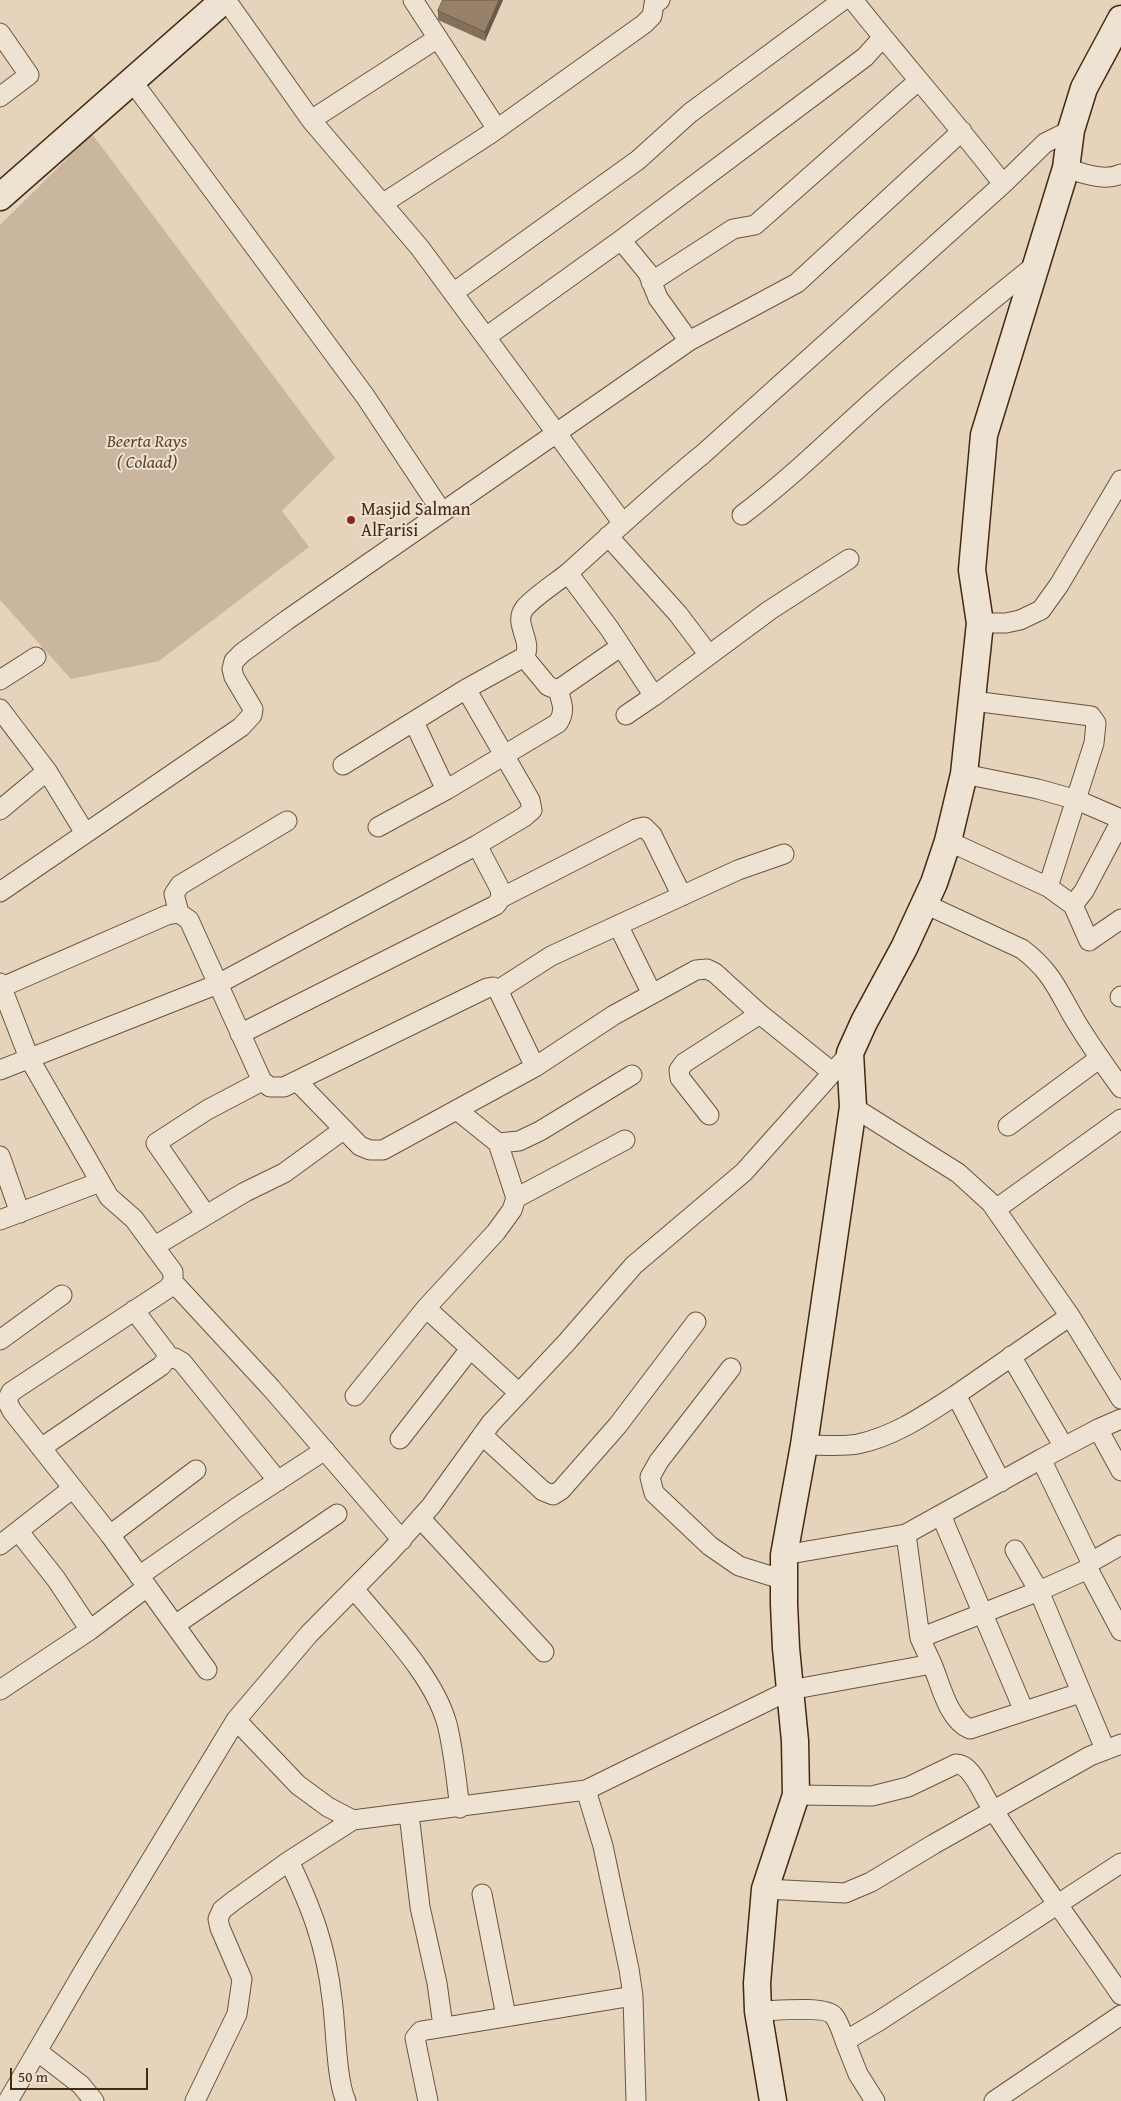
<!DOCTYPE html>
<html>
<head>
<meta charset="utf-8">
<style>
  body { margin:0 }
  #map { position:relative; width:1121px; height:2101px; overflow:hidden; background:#e5d3bb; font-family:"Gentium Book Plus",serif }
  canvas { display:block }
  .scale { position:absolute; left:10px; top:2068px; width:138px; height:22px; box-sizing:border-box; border:2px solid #452910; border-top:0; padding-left:6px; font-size:15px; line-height:18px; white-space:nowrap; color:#452910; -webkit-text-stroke:4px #eee2d3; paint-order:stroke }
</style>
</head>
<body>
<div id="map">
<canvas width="1121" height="2101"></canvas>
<div class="scale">50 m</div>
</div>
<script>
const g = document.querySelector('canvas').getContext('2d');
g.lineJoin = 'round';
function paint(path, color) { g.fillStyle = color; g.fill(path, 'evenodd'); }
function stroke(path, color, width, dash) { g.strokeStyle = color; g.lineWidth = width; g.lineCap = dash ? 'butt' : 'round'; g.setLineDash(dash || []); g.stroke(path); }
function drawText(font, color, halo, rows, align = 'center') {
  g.font = font + ' "Gentium Book Plus",serif'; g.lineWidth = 4; g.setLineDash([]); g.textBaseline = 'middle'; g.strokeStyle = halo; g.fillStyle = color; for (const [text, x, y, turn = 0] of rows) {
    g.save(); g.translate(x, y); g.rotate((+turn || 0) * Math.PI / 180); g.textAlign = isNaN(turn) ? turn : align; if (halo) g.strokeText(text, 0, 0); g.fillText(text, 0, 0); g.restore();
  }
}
paint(new Path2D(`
  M92 134 335 458 282 511 309 547 159 661 71 679 0 600V225Z`), '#cab69e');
const street = new Path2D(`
  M226 0 311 120 420 248 622 522
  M413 0 497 129
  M853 0C902 62 955 121 1003 184
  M0 33 29 75 0 97
  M132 81 365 396 442 512
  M311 120 438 38
  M1066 168C1082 173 1105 182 1121 174
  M382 204 490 134 644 24 652 16 654 4 660 0
  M621 240 648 273 658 298 689 341
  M651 282 733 229 755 225 918 81
  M453 293 638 160 690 113 843 0
  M486 337 621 240 865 57 883 37
  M742 515C790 479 832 437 877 397 929 351 983 307 1038 263
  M608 536 678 614 709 655
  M568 573 609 628 654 696
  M980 623H1006L1020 620 1041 610 1059 585 1121 480
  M524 657 548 686 558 690 620 647
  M0 680 36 657
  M973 701 1091 716 1096 723 1094 743 1048 887
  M0 709 47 771 85 833
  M626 715 654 696 770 610 849 559
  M414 722 446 790
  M343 765 466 689 524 657C534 642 513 624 524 609 531 599 557 582 568 573 613 533 656 492 703 454L1003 184 1045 143 1071 130
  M964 774 1038 789 1077 800 1121 819
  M0 810 47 771
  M378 827 446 790 558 723C566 711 562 703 558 690
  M948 841 1048 887 1073 905 1089 941 1121 919
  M0 892 241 727 252 715 253 709 234 677 232 669 234 661 242 653 287 620 689 341 797 283 962 131
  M501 898 636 829 644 827 652 835 682 896
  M925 904 1022 949C1052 972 1057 989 1075 1020 1089 1043 1105 1066 1121 1088
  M1073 905 1084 891 1121 821
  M179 913 174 894 180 885 287 821
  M618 925 652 994
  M0 983 29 1058 109 1197 134 1219 173 1272V1282L167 1289 11 1392 7 1401 12 1411 110 1535 207 1670
  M0 988 167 915 179 913 189 920 262 1081 270 1087H284L487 988 493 987 498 990 535 1067
  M498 990 551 956 738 870 784 854
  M1120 997 1121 996
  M240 1034 496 905 501 898 500 889 477 845
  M0 1070 218 984 477 845 524 817 532 810 530 800 466 689
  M297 1081 360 1146 370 1150H383L535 1067 614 1015 696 970 707 969 715 973 760 1014 832 1072
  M853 1107 958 1173 991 1203 1070 1316 1121 1399
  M457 1110 498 1143 519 1141 540 1131 632 1075
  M709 1115 680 1078 679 1070 684 1063 760 1014
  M1008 1126 1100 1058
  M0 1156 20 1213
  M516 1198 625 1140
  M996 1209 1121 1119
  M206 1215 156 1143 207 1110 262 1081
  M0 1220 100 1182
  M155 1246 245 1192 284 1173 343 1130
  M173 1282 271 1388 402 1540
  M426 1308 519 1393
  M0 1340 62 1295
  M1011 1356 1064 1447
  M167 1359 175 1358 182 1362 278 1481
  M731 1368 659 1461 650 1477 654 1493 710 1546 739 1566 784 1580
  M956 1395 1070 1316
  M355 1396 426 1308 496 1232 512 1210 516 1198 498 1143
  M1098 1429 1121 1471
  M482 1435 543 1491 553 1495 561 1490 618 1425 696 1322
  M400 1439 470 1349
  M804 1445C821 1445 842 1447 858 1444 895 1436 925 1415 956 1395L1001 1482
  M41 1448 161 1366 167 1359 166 1352 134 1310
  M1041 1459 1091 1562
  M941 1515 1024 1711
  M420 1518 544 1652
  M19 1532 56 1579 90 1630
  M110 1535 196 1470
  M0 1545 73 1488
  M1015 1550 1039 1591 1105 1749
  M784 1555 906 1534 1041 1459 1098 1429 1121 1419
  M1088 1569 1121 1631
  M139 1576 236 1508 325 1450
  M354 1589C385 1627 434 1676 447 1724 454 1751 456 1780 460 1808
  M175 1625 337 1514
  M920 1638 1039 1591 1088 1569 1091 1562 1121 1545
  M932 1664C941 1685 948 1720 970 1729L1080 1693
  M0 1690 90 1630 147 1587
  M236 1720 298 1785 328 1807 353 1820
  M586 1790 603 1846 629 1969 633 1996 636 2101
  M796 1795 872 1796 908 1787 956 1764C971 1764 980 1789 987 1800 1029 1867 1077 1930 1121 1995
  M409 1814 420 1907 437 1983 443 2026
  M289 1861C312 1909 326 1946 332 1999 336 2025 336 2080 346 2101
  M765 1889 845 1893 871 1882 934 1844 1090 1756 1121 1744
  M482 1894 506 2016
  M758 2011C773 2011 825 2005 834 2016 839 2022 842 2033 845 2041L879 2021 1121 1863
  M845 2041 858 2074 875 2101
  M37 2051 81 2085 94 2101
  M8 2101 85 1969 236 1720 309 1634 390 1552 431 1506 491 1423 566 1343 634 1265 744 1172 850 1053
  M195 2101 237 2014 242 1979 220 1928 218 1919 222 1910 232 1902 289 1861 353 1820 586 1790 790 1690 932 1664 920 1638 906 1534
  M428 2101 415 2038 421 2031 633 1996
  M994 2101 1121 2015`);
const secondary = new Path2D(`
  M0 197 224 0
  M773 2101 758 2011 757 1983 765 1889 796 1795 795 1741 786 1648 784 1604V1555L804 1445 853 1107 850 1053 864 1022 904 948 934 883 948 841 964 774 980 623 972 570 984 435 1066 168 1071 130 1084 88 1121 19`);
stroke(street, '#6d543b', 21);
stroke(secondary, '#452910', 29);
stroke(street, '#eee2d3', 19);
stroke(secondary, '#eee2d3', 26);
paint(new Path2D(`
  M503 0 485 41 438 20V11Z`), '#836f5a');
paint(new Path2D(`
  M499 0H503L485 41V32Z`), '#6a5a4a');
const building = new Path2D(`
  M443 0H499L485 32 438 11Z`);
paint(building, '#988169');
stroke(building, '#6a5a4a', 1);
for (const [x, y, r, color] of [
  [351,520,5,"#8f2418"]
]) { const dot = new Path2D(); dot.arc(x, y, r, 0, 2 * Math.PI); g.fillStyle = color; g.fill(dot); stroke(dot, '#eee2d3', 2); }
drawText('italic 18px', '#60452c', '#eee2d3', [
  ["Beerta Rays",147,442],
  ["( Colaad)",147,463]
]);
drawText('18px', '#452910', '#eee2d3', [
  ["Masjid Salman",361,510],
  ["AlFarisi",361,531]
], 'left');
</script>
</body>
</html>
